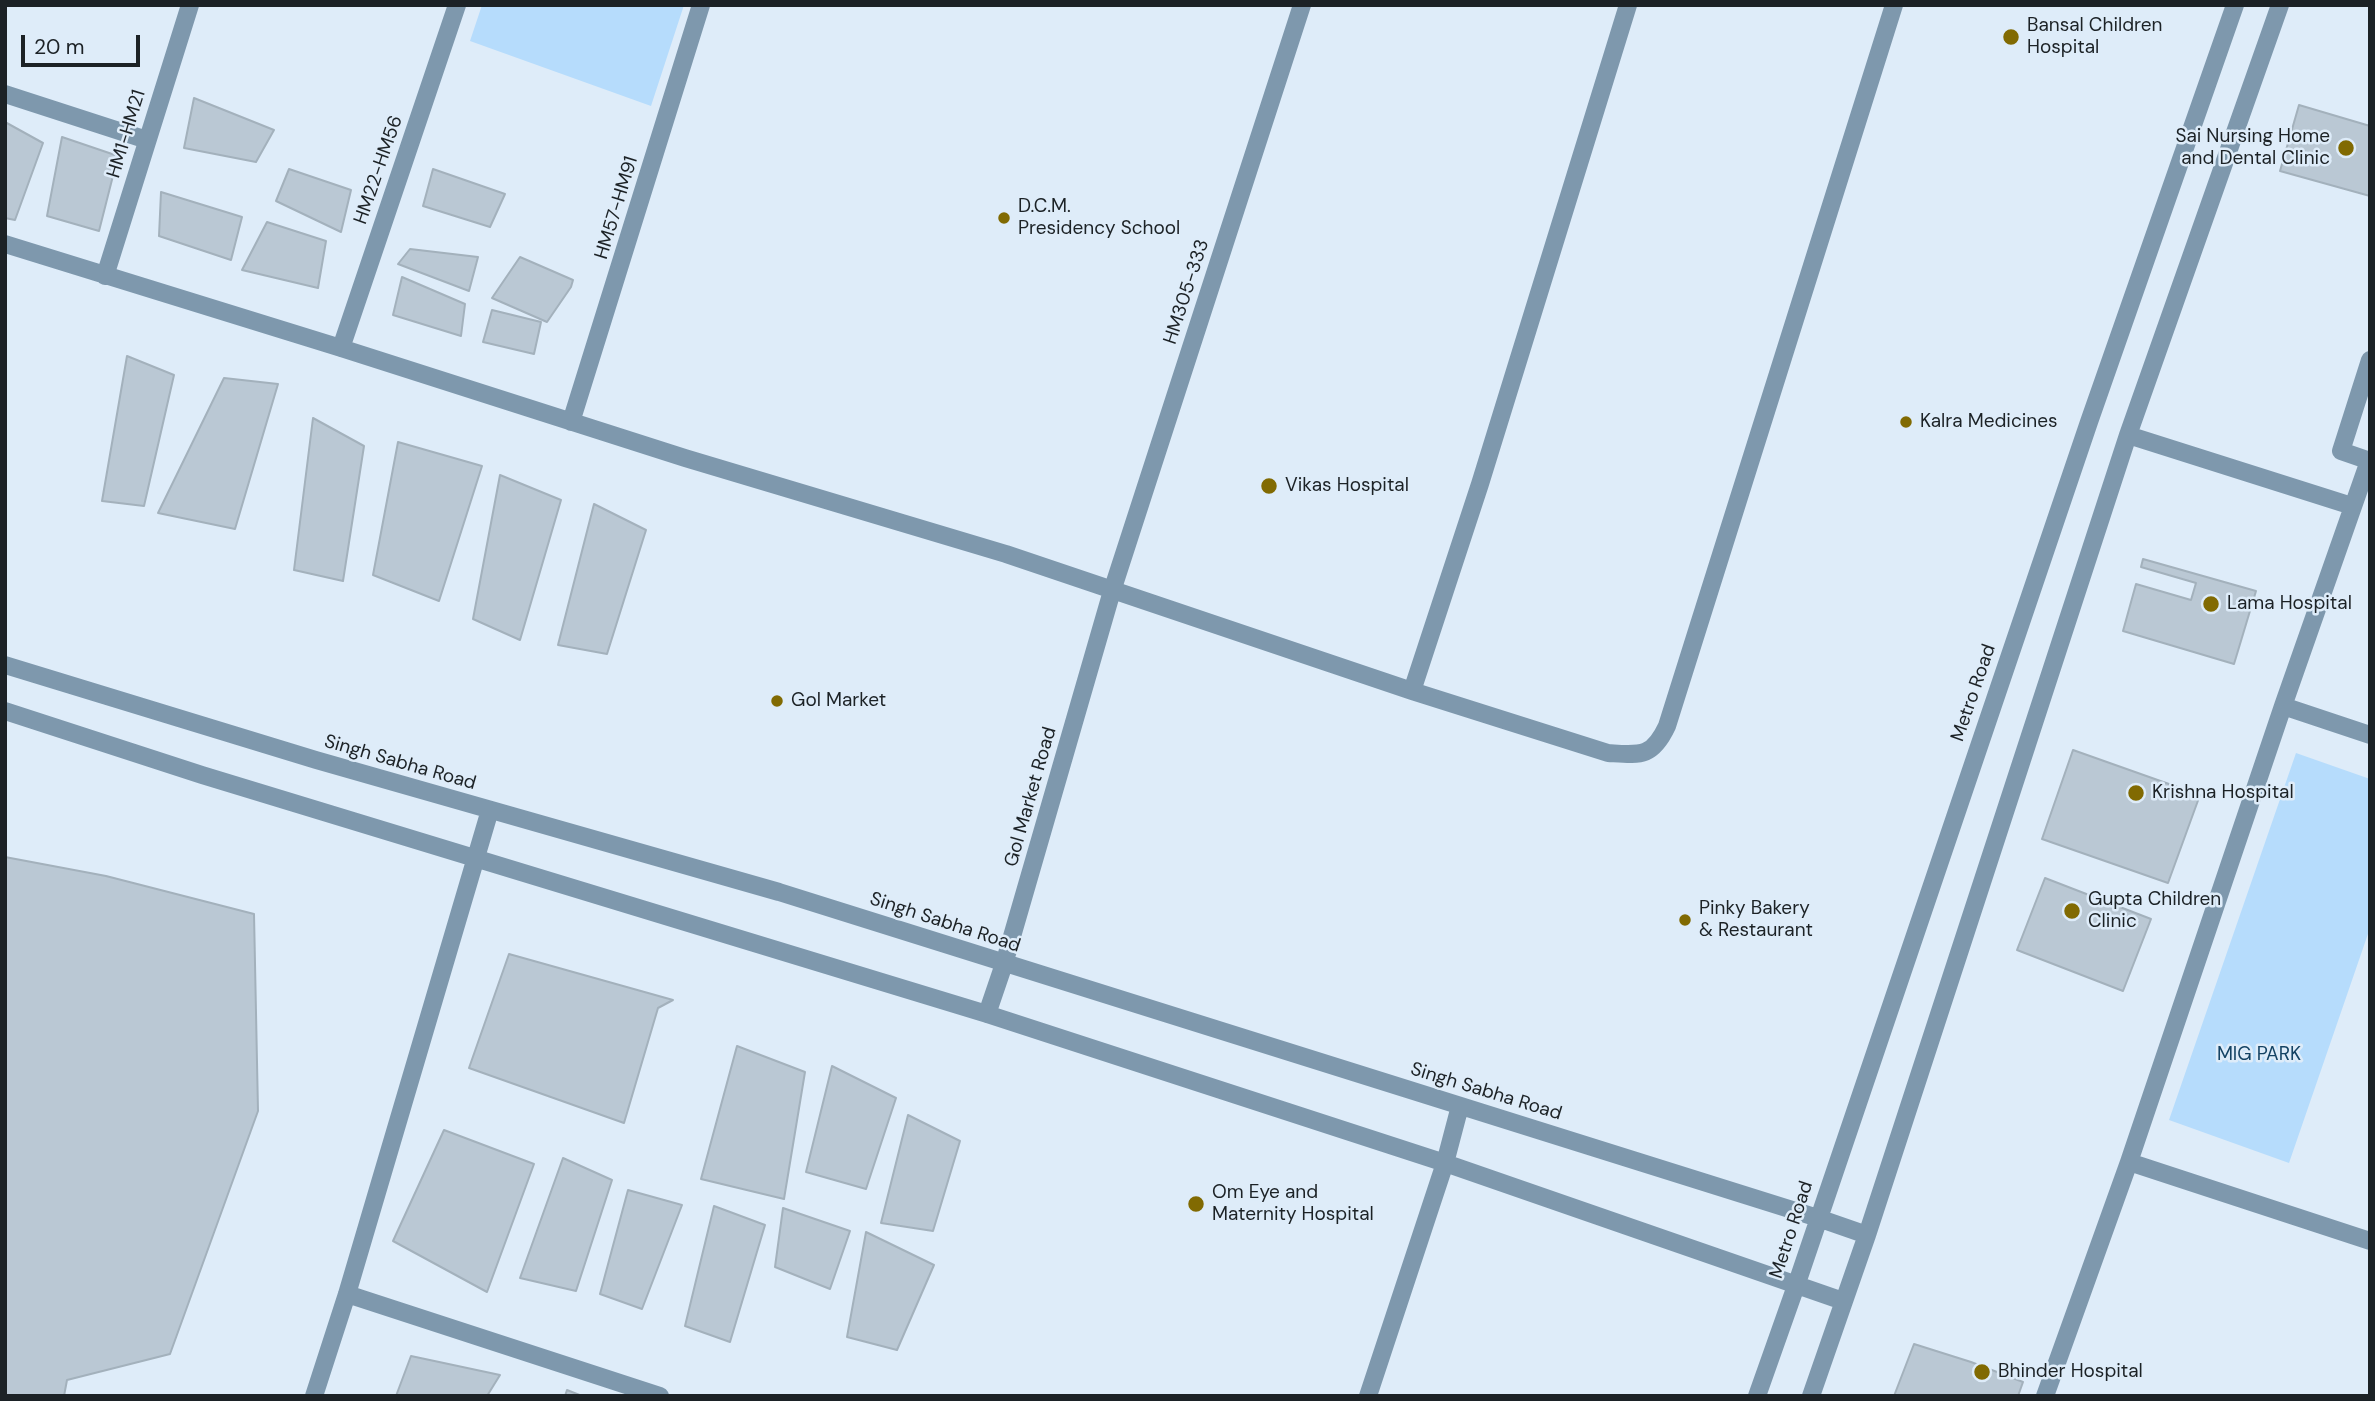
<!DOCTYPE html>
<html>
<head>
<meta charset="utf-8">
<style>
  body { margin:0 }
  #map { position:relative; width:2375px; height:1401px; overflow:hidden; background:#deecf9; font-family:"DM Sans",sans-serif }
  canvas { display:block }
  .frame { position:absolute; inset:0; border:7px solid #1c2226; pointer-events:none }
  .scale { position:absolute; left:21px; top:35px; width:119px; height:32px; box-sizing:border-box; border:4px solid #1c2226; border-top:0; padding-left:9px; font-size:21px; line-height:24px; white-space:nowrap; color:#1c2226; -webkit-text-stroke:5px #deecf9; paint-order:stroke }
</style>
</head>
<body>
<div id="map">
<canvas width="2375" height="1401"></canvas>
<div class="frame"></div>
<div class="scale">20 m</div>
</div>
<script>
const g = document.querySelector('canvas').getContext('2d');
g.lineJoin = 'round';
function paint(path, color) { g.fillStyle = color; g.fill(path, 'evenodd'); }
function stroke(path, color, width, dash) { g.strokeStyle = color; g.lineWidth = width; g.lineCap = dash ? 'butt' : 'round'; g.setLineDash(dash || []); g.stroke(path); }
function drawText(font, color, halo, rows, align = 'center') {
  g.font = font + ' "DM Sans",sans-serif'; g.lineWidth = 5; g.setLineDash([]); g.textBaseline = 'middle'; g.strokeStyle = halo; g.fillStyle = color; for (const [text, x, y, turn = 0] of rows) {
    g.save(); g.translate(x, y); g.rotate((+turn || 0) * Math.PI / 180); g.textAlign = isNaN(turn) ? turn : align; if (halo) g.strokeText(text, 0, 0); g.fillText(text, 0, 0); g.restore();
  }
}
paint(new Path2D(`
  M482 5H684L651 106 470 41Z
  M2296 753 2370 779V928L2289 1163 2169 1120Z`), '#b6dcfc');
const building = new Path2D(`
  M194 98 274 130 256 162 184 148Z
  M2299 105 2370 126V196L2280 171Z
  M5 122 43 143 15 220 5 218Z
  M62 137 118 156 99 231 47 216Z
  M289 169 351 190 341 232 276 201Z
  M433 169 505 194 490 227 423 206Z
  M161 192 242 217 231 260 159 236Z
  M267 222 326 241 318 288 242 270Z
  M410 249 478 257 469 291 398 264Z
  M520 257 573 280 571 287 547 322 492 298Z
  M402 277 465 304 461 336 393 315Z
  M492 310 541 322 534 354 483 342Z
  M127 356 174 375 144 506 102 501Z
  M224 378 278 384 235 529 158 513Z
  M313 418 364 446 343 581 294 570Z
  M398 442 482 466 439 601 373 575Z
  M500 475 561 500 520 640 473 619Z
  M594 504 646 530 607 654 558 645Z
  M2143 559 2256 591 2234 664 2123 631 2136 584 2191 600 2196 583 2141 567Z
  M2073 750 2200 795 2168 883 2042 839Z
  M5 857 106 876 254 914 258 1111 170 1354 67 1380 64 1396H5Z
  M2045 878 2151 919 2123 991 2017 950Z
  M509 954 673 1000 658 1008 624 1123 469 1068Z
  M737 1046 805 1072 784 1199 701 1179Z
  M832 1066 896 1098 866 1189 806 1172Z
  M908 1115 960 1141 933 1231 881 1223Z
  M444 1130 534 1164 487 1292 393 1241Z
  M563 1158 612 1180 576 1291 520 1278Z
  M628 1190 682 1205 642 1309 600 1294Z
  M714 1206 765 1225 730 1342 685 1326Z
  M783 1208 850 1231 830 1289 775 1267Z
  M866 1232 934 1265 897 1350 847 1337Z
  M1914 1344 1971 1362 2023 1382 2018 1396H1894Z
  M411 1356 500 1375 487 1396H396Z
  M567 1390 582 1396H565Z`);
paint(building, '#bac8d4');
stroke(building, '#a3b1bc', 2);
stroke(new Path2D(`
  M5 94 147 140
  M5 244 341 348 685 458 1006 554 1412 691 1608 753C1640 755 1652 758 1667 726L1894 5
  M105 276 190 5
  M341 348 457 5
  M2370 360 2341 451 2370 461
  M571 422 701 5
  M2128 435 2352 506
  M5 665 316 760 779 892 1818 1218 1867 1235
  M1412 691 1480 484 1628 5
  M2283 706 2370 735
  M5 711 202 775 987 1014 1445 1163 1843 1301
  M987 1014 1004 964 1112 591 1302 5
  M2129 1162 2370 1241
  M347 1294 660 1396
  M314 1396 347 1294 490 810
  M1368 1396 1445 1163 1460 1106
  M1757 1396 1797 1283 2089 422 2235 5
  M1811 1396 1867 1235 2128 435 2280 5
  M2045 1396 2129 1162 2283 706 2369 461`), '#7e98ad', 18);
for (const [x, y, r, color] of [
  [2011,37,9,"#816a02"],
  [2346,148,9,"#816a02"],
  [1004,218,7,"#816a02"],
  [1906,422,7,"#816a02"],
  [1269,486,9,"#816a02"],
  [2211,604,9,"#816a02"],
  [777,701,7,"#816a02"],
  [2136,793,9,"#816a02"],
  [2072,911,9,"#816a02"],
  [1685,920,7,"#816a02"],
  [1196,1204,9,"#816a02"],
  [1982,1372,9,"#816a02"]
]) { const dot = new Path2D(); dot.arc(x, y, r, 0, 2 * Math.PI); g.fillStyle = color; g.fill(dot); stroke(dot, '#deecf9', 2.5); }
drawText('19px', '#1c2226', '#deecf9', [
  ["Bansal Children",2027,26],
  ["Hospital",2027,48],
  ["Sai Nursing Home",2330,137,"right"],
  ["and Dental Clinic",2330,159,"right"],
  ["D.C.M.",1018,207],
  ["Presidency School",1018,229],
  ["Kalra Medicines",1920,422],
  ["Vikas Hospital",1285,486],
  ["Lama Hospital",2227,604],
  ["Gol Market",791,701],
  ["Krishna Hospital",2152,793],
  ["Gupta Children",2088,900],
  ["Clinic",2088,922],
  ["Pinky Bakery",1699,909],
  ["& Restaurant",1699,931],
  ["Om Eye and",1212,1193],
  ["Maternity Hospital",1212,1215],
  ["Bhinder Hospital",1998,1372]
], 'left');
drawText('19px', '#1c2226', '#deecf9', [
  ["HM1-HM21",127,134,-73],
  ["HM22-HM56",379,170,-71],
  ["HM57-HM91",617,208,-73],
  ["HM305-333",1187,292,-72],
  ["Metro Road",1974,693,-71],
  ["Singh Sabha Road",400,763,16],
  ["Gol Market Road",1031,797,-74],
  ["Singh Sabha Road",945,923,18],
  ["Singh Sabha Road",1486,1092,17],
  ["Metro Road",1792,1230,-72]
]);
drawText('19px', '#144364', '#deecf9', [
  ["MIG PARK",2259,1055]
]);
</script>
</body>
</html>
